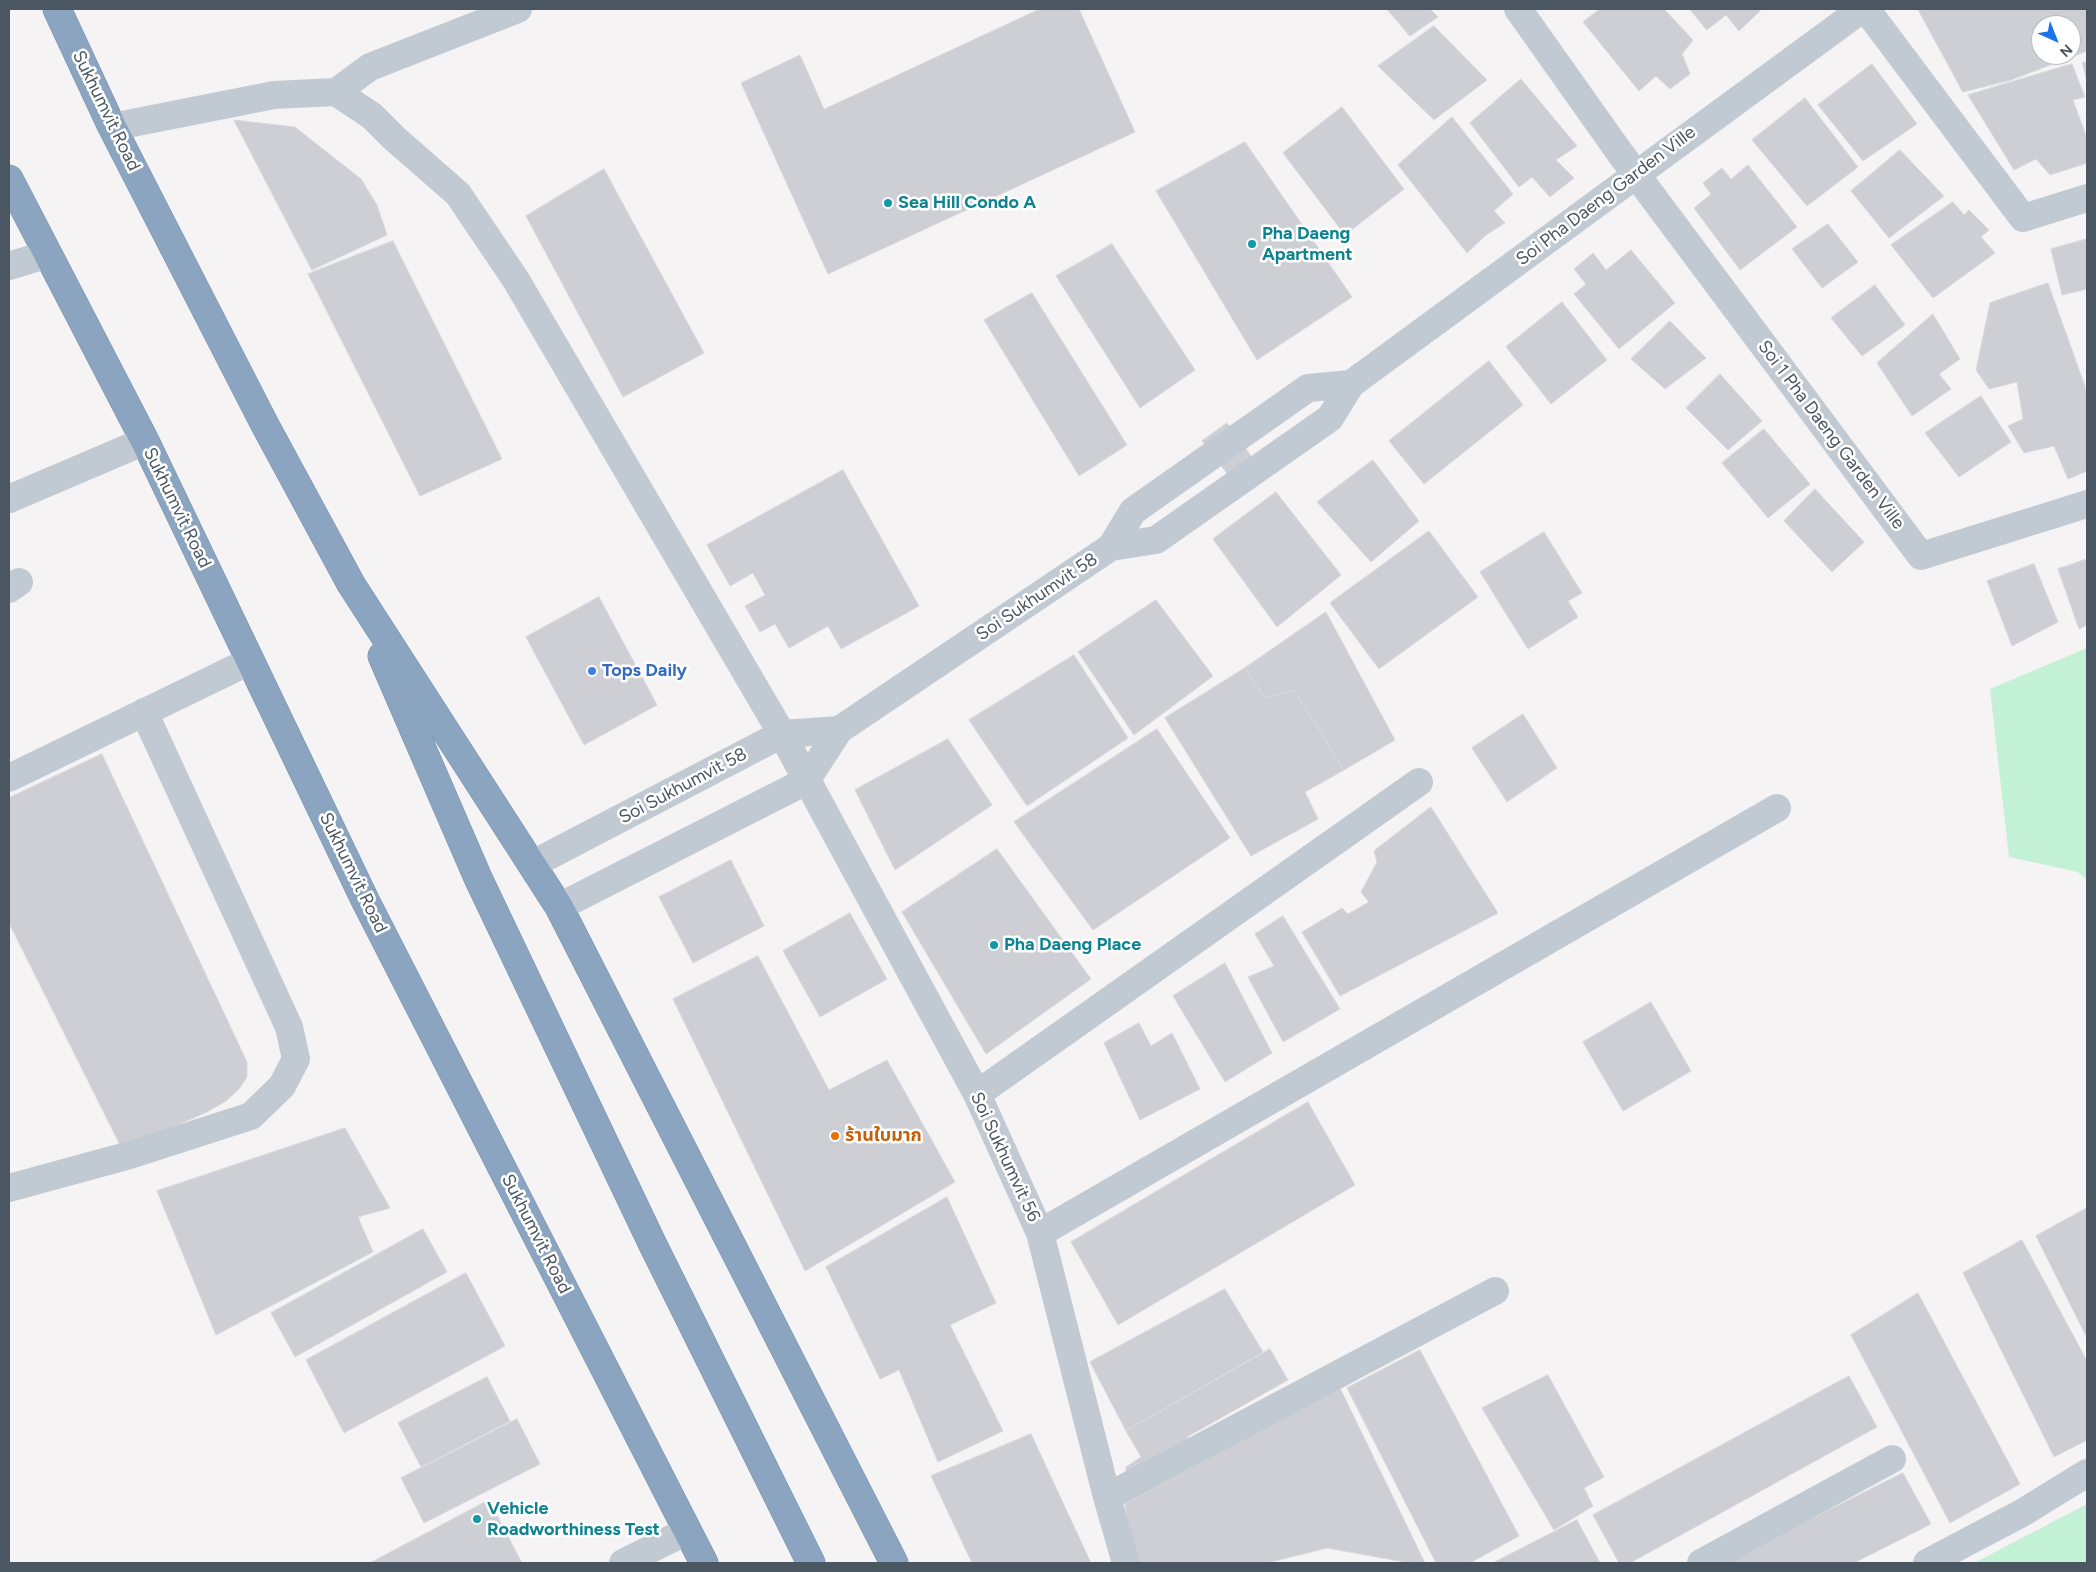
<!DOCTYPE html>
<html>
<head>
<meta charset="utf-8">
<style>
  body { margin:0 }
  #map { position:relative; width:2096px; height:1572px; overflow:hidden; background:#f5f3f3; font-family:Figtree,sans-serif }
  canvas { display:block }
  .frame { position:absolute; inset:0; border:10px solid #4a5661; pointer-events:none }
  .north { position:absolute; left:2031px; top:15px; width:50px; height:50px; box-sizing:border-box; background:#fff; border:1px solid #b7bbc0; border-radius:50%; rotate:136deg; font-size:14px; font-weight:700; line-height:20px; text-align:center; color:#4a5661 }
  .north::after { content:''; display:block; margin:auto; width:18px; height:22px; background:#1a73e8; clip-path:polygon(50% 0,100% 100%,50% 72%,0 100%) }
</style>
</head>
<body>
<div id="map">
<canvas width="2096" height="1572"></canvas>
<div class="frame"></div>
<div class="north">N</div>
</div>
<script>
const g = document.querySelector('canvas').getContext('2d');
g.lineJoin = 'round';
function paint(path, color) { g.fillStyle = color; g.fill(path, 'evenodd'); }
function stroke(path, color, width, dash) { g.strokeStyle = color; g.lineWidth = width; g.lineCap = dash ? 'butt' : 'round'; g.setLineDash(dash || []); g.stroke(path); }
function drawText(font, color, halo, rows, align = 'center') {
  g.font = font + ' Figtree,"Noto Sans Thai",sans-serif'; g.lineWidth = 5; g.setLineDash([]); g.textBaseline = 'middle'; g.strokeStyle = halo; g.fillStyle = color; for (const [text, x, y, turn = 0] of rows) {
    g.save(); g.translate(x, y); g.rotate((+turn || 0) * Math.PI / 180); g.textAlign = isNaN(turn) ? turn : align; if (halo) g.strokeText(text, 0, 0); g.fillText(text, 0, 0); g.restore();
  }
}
paint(new Path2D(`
  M2087 648V880L2078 872 2009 857 1990 689Z
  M2087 1504V1563H1974Z`), '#c3f1d5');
const building = new Path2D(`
  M1040 9H1079L1135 132 828 274 741 83 800 55 824 109Z
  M1387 9H1430L1438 17 1410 36Z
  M1600 9H1664L1693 40 1682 54 1690 74 1670 89 1656 76 1639 91 1583 22Z
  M1690 9H1759L1760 11 1739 31 1726 15 1707 30Z
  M1918 9H2087V51L2011 80 1963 92ZM2041 25H2071V55H2041Z
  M1434 26 1487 80 1434 120 1378 66Z
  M2087 62V81L2082 63Z
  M1872 64 1917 124 1863 161 1818 105Z
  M2072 64 2085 97 2073 100 2087 138V163L2050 175 2036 159 2014 170 1968 95Z
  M1521 79 1577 146 1556 160 1574 178 1550 197 1532 177 1519 187 1470 123Z
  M1805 98 1858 167 1807 206 1752 140Z
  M1342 107 1404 189 1345 235 1283 153Z
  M1452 117 1513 194 1494 211 1505 223 1486 235 1467 253 1398 165Z
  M234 120 295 127 361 179 377 205 387 235 312 270Z
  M1245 142 1352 297 1257 360 1156 191Z
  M1900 150 1944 196 1889 238 1851 191Z
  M1748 165 1797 227 1740 270 1694 208 1711 194 1703 183 1722 168 1731 179Z
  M604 169 704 353 623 397 526 216Z
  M1953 202 1964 215 1969 210 1989 230 1981 237 1995 253 1933 298 1891 245Z
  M1828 224 1858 262 1822 288 1792 249Z
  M2087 239V289L2062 295 2051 249Z
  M393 241 502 459 420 496 308 274Z
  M1112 244 1195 370 1140 408 1056 276Z
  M1631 250 1675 303 1619 349 1574 294 1586 284 1574 269 1593 253 1606 270Z
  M2048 283 2087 392V471L2068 479 2054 446 2024 453 2008 426 2023 419 2017 382 1989 389 1976 370 1990 303Z
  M1875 285 1905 325 1862 356 1831 318Z
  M1032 293 1127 445 1079 476 984 320Z
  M1562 302 1607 360 1551 404 1506 347Z
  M1933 314 1960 359 1939 374 1951 389 1912 416 1877 363Z
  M1670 321 1706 358 1665 389 1631 359Z
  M1489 361 1523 405 1424 484 1389 441Z
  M1720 374 1762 421 1728 450 1686 408Z
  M1981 396 2011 442 1959 477 1925 433Z
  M1227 423 1265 475 1242 493 1202 441Z
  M1764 429 1810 484 1768 518 1722 463Z
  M1373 460 1419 521 1371 562 1317 502Z
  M843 470 919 606 841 649 828 626 789 648 775 624 760 632 745 606 765 595 753 573 730 586 707 545Z
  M1815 489 1864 542 1832 572 1784 521Z
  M1276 492 1341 575 1277 627 1213 539Z
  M1429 531 1478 597 1379 669 1330 603Z
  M1544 532 1582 593 1568 601 1578 617 1528 649 1480 572Z
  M2087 559V625L2079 629 2058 569Z
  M2034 564 2058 622 2012 646 1987 581Z
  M599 597 657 705 584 745 526 637Z
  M1156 600 1213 676 1134 735 1078 652Z
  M1326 612 1395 740 1344 770 1294 690 1265 698 1245 668Z
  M1074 655 1128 738 1027 806 969 720Z
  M1245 668 1265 698 1294 690 1344 770 1305 792 1318 819 1251 856 1165 718Z
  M1523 714 1557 768 1507 802 1472 748Z
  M1157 729 1230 838 1093 930 1014 822Z
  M948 739 992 805 895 870 855 790Z
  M102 754 247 1062V1077L239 1089 226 1101 205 1113 122 1149 9 923V798Z
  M1431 807 1498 913 1340 996 1302 932 1342 908 1348 914 1369 902 1361 892 1377 862 1374 851Z
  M997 849 1091 979 986 1054 902 912Z
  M731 860 764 926 693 963 659 897Z
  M850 913 887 979 820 1017 783 951Z
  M1283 916 1340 1009 1283 1042 1248 977 1274 966 1255 934Z
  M758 956 829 1090 887 1060 955 1182 805 1271 673 999Z
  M1225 963 1272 1053 1225 1082 1173 996Z
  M1651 1002 1691 1071 1623 1111 1583 1042Z
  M1139 1023 1151 1046 1172 1033 1200 1089 1140 1120 1104 1043Z
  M1308 1102 1355 1185 1118 1325 1071 1242Z
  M345 1128 390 1208 358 1217 373 1252 216 1335 157 1191Z
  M947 1197 996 1303 950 1325 1003 1431 938 1462 899 1370 880 1379 826 1267Z
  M2087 1208V1338L2036 1236Z
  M423 1229 447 1272 295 1357 271 1313Z
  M2022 1240 2087 1361V1440L2054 1457 1963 1273Z
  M466 1273 505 1346 344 1433 306 1360Z
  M1225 1289 1263 1352 1126 1431 1090 1362Z
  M1918 1293 2020 1484 1950 1523 1851 1335Z
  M1270 1349 1288 1380 1187 1437 1202 1462 1125 1504 1126 1467 1141 1457 1126 1431Z
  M1420 1350 1519 1536 1470 1563H1436L1347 1388Z
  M1548 1375 1604 1477 1584 1488 1593 1506 1554 1530 1482 1408Z
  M1849 1376 1877 1427 1630 1563H1619L1593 1515Z
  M487 1377 510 1421 421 1467 398 1423Z
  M1339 1386 1425 1563H1410L1327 1548 1267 1563H1134L1125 1504Z
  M517 1419 540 1464 424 1523 401 1478Z
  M1031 1434 1091 1563H972L931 1476Z
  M1903 1473 1931 1524 1854 1563H1723Z
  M489 1500 522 1563H370Z
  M1577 1520 1600 1563H1493Z`);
paint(building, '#cdcfd5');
stroke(building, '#d7d9de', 1);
const highway = new Path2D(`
  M57 9 112 127 265 425 351 584 559 907 894 1563
  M9 179 145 441 365 900 704 1563
  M382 656 478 878 653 1245 811 1563`);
stroke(highway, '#7690ad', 29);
stroke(new Path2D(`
  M1518 9 1620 153 1921 556 2087 504
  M1866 9 2023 218 2087 198
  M336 92 370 67 518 9
  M112 127 274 95 336 92 372 116 394 138 458 194 516 280 782 734 977 1094 1040 1233 1107 1497 1126 1563
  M9 266 48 254
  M9 499 145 441
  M1111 547 1133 511 1308 388 1351 384
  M9 589 19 582
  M9 778 250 661
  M533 864 782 734 839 730
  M559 907 806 781 839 730 1111 547 1156 540 1330 418 1351 384 1862 9
  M977 1094 1419 782
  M9 1188 130 1155 251 1116 282 1086 296 1059 289 1027 144 712
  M1040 1233 1777 808
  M1107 1497 1495 1291
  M623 1563 687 1531
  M1701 1563 1892 1459
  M1927 1563 2022 1513 2087 1473`), '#c1cad2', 28);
stroke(highway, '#8ba5c1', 28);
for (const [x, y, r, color] of [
  [888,203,5,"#0f9aa8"],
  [1252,244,5,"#0f9aa8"],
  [592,671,5,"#3f7fe0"],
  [994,945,5,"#0f9aa8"],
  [835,1136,5,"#e8710a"],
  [477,1519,5,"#0f9aa8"]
]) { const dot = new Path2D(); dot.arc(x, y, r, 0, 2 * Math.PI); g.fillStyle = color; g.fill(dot); stroke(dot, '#fff', 2); }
drawText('18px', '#4a5661', '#fff', [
  ["Sukhumvit Road",106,111,64],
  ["Soi Pha Daeng Garden Ville",1606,196,-37],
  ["Soi 1 Pha Daeng Garden Ville",1831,435,53],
  ["Sukhumvit Road",177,508,64],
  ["Soi Sukhumvit 58",1037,597,-34],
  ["Soi Sukhumvit 58",683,786,-28],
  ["Sukhumvit Road",353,873,64],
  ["Soi Sukhumvit 56",1005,1157,65],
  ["Sukhumvit Road",536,1234,63]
]);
drawText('bold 18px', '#0d838f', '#fff', [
  ["Sea Hill Condo A",898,203],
  ["Pha Daeng",1262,234],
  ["Apartment",1262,255],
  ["Pha Daeng Place",1004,945],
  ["Vehicle",487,1509],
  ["Roadworthiness Test",487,1530]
], 'left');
drawText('bold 18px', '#366cbe', '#fff', [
  ["Tops Daily",602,671]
], 'left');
drawText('bold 18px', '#c56008', '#fff', [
  ["ร้านใบมาก",845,1136]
], 'left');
</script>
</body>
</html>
